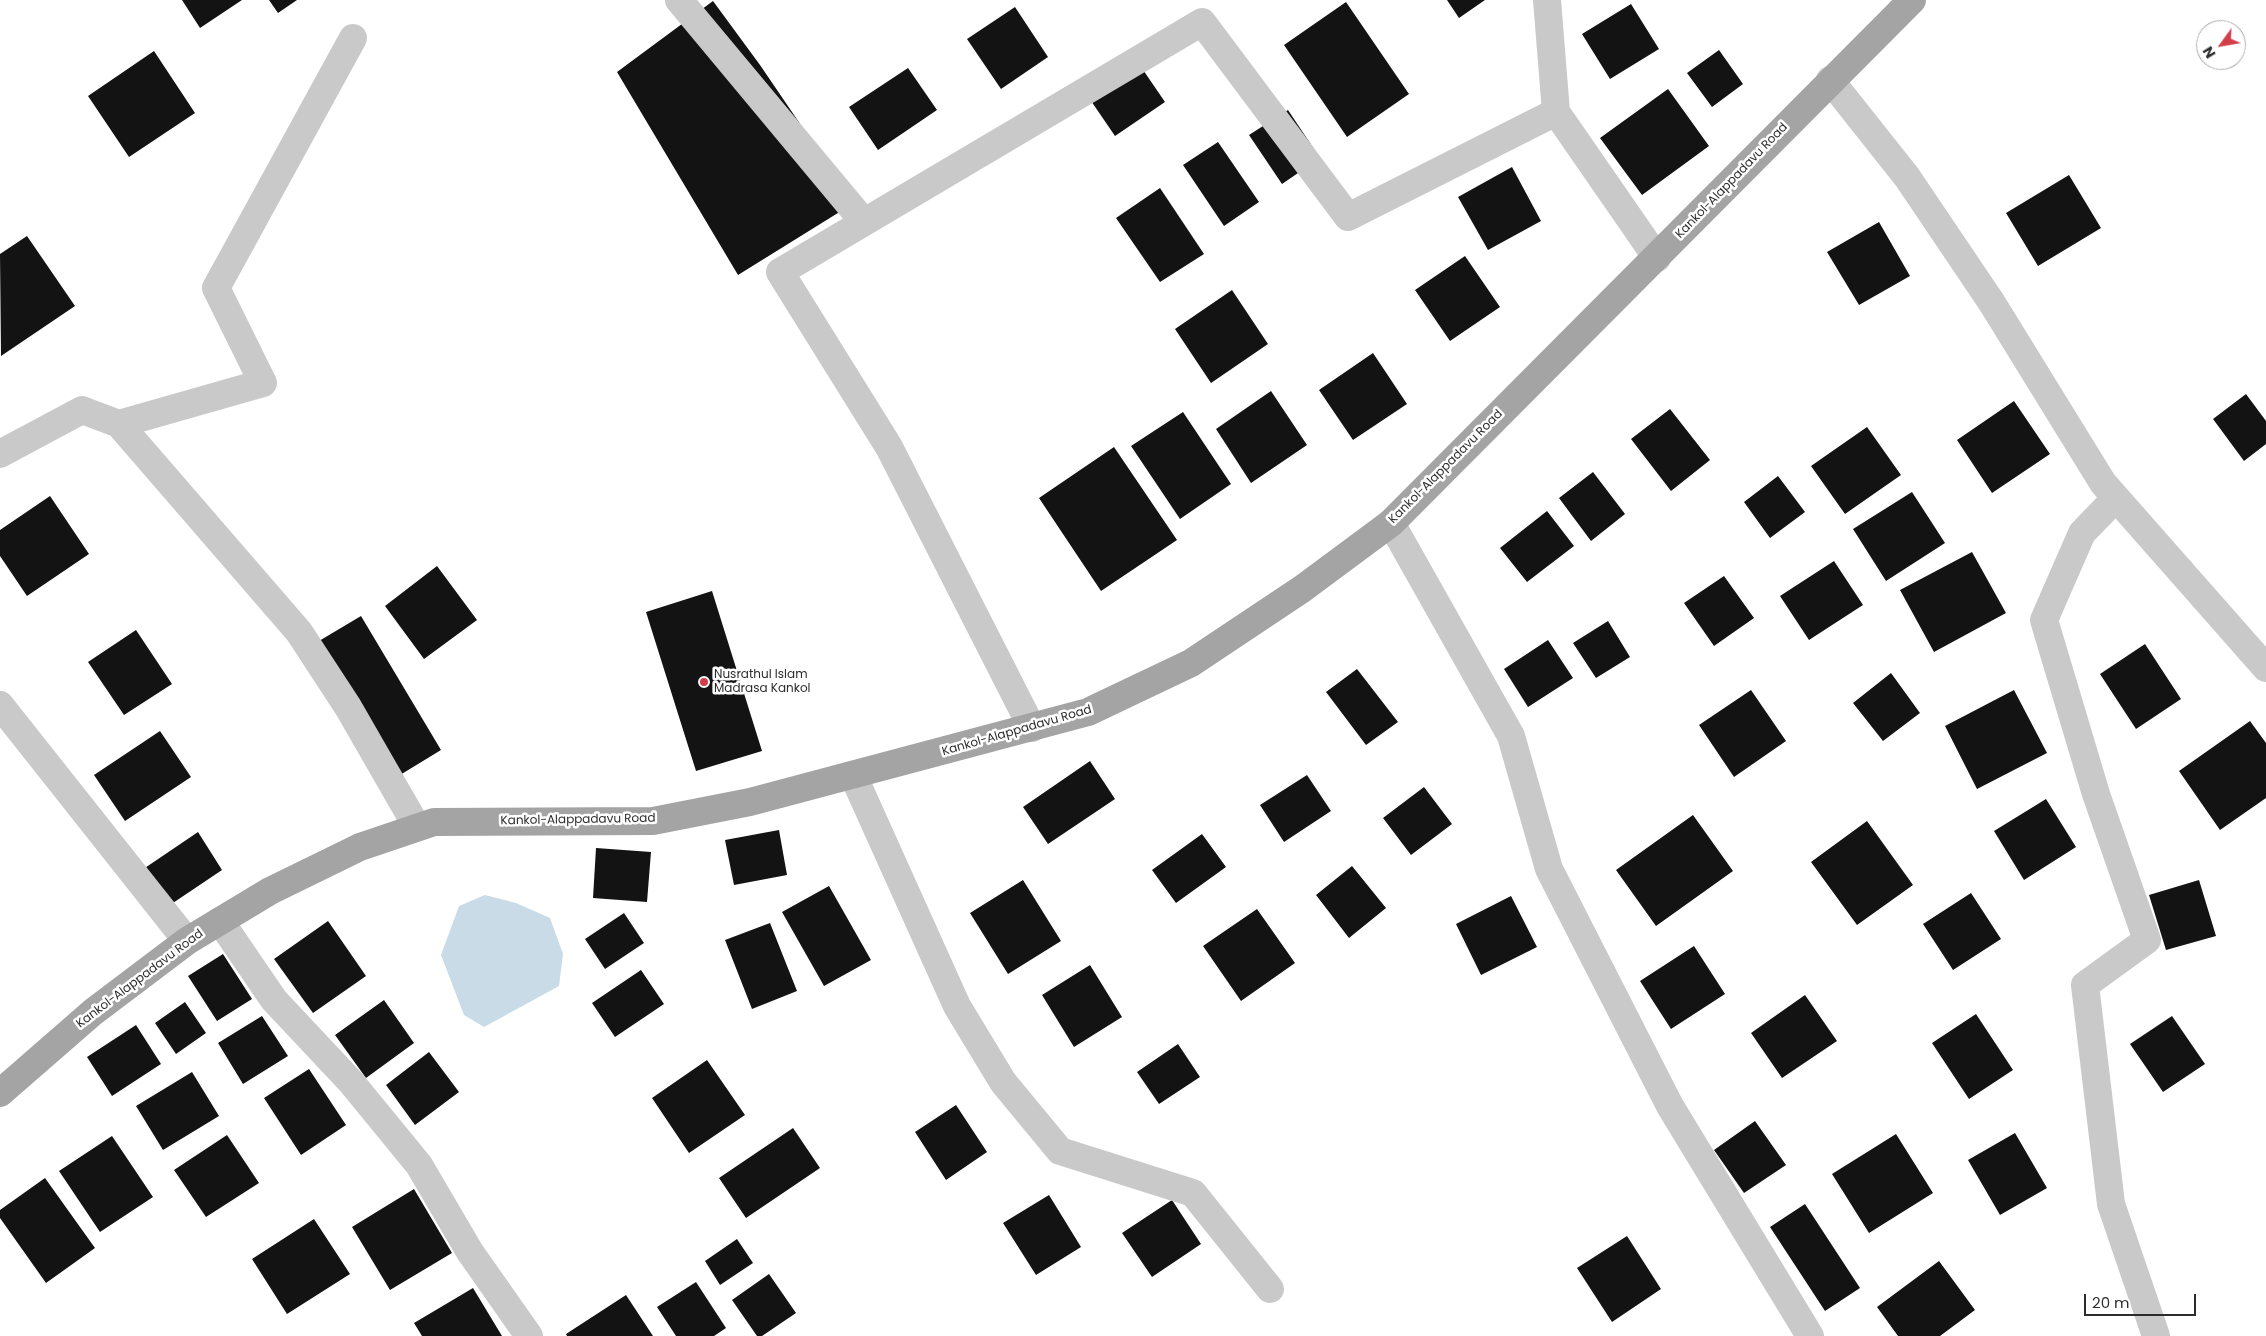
<!DOCTYPE html>
<html>
<head>
<meta charset="utf-8">
<style>
  body { margin:0 }
  #map { position:relative; width:2266px; height:1336px; overflow:hidden; background:#fff; font-family:Poppins,sans-serif }
  canvas { display:block }
  .north { position:absolute; left:2196px; top:20px; width:50px; height:50px; box-sizing:border-box; background:#fff; border:1px solid #ababab; border-radius:50%; rotate:238deg; font-size:14px; font-weight:700; line-height:20px; text-align:center; color:#2c2c2c }
  .north::after { content:''; display:block; margin:auto; width:18px; height:22px; background:#d23f4a; clip-path:polygon(50% 0,100% 100%,50% 72%,0 100%) }
  .scale { position:absolute; left:2084px; top:1294px; width:112px; height:22px; box-sizing:border-box; border:2px solid #2c2c2c; border-top:0; padding-left:6px; font-size:15px; line-height:18px; white-space:nowrap; color:#2c2c2c; -webkit-text-stroke:4px #fff; paint-order:stroke }
</style>
</head>
<body>
<div id="map">
<canvas width="2266" height="1336"></canvas>
<div class="north">N</div>
<div class="scale">20 m</div>
</div>
<script>
const g = document.querySelector('canvas').getContext('2d');
g.lineJoin = 'round';
function paint(path, color) { g.fillStyle = color; g.fill(path, 'evenodd'); }
function stroke(path, color, width, dash) { g.strokeStyle = color; g.lineWidth = width; g.lineCap = dash ? 'butt' : 'round'; g.setLineDash(dash || []); g.stroke(path); }
function drawText(font, color, halo, rows, align = 'center') {
  g.font = font + ' Poppins,sans-serif'; g.lineWidth = 5; g.setLineDash([]); g.textBaseline = 'middle'; g.strokeStyle = halo; g.fillStyle = color; for (const [text, x, y, turn = 0] of rows) {
    g.save(); g.translate(x, y); g.rotate((+turn || 0) * Math.PI / 180); g.textAlign = isNaN(turn) ? turn : align; if (halo) g.strokeText(text, 0, 0); g.fillText(text, 0, 0); g.restore();
  }
}
paint(new Path2D(`
  M485 895 516 903 550 918 563 954 559 986 484 1027 464 1015 441 955 459 906Z`), '#c9dbe7');
paint(new Path2D(`
  M182 0H242L200 28Z
  M269 0H297L278 13Z
  M1447 0H1485L1459 18Z
  M713 1 760 65 854 203 738 275 617 72Z
  M1346 2 1409 94 1347 137 1284 45Z
  M1631 4 1659 49 1610 79 1582 34Z
  M1015 7 1048 57 1001 89 967 39Z
  M1719 50 1743 84 1712 107 1687 73Z
  M154 51 195 113 129 157 88 96Z
  M1137 61 1165 102 1115 136 1087 95Z
  M908 68 937 110 878 150 849 107Z
  M1668 89 1709 146 1642 195 1600 138Z
  M1288 110 1320 158 1282 184 1249 135Z
  M1218 142 1259 202 1224 226 1183 165Z
  M1512 167 1541 221 1488 250 1458 197Z
  M2069 175 2101 228 2038 266 2006 213Z
  M1160 188 1204 254 1160 282 1116 218Z
  M1879 222 1910 276 1859 305 1827 252Z
  M27 236 75 306 1 356 0 254Z
  M1465 256 1500 307 1450 341 1415 290Z
  M1232 290 1268 344 1211 383 1175 329Z
  M1373 353 1407 404 1353 440 1319 390Z
  M1271 391 1307 445 1251 483 1216 429Z
  M2246 394 2266 421V444L2244 461 2213 419Z
  M2014 401 2050 454 1992 493 1957 440Z
  M1670 409 1710 460 1671 491 1631 439Z
  M1183 412 1231 484 1180 519 1131 446Z
  M1867 427 1901 475 1845 514 1811 466Z
  M1114 447 1177 540 1101 591 1039 498Z
  M1593 472 1625 514 1591 541 1559 498Z
  M1778 476 1805 512 1770 538 1744 502Z
  M1912 492 1945 543 1886 581 1853 529Z
  M50 496 89 554 27 596 0 556V530Z
  M1547 511 1574 546 1527 582 1500 548Z
  M1972 552 2006 613 1934 652 1900 590Z
  M1834 561 1863 605 1809 640 1780 596Z
  M437 566 477 620 424 659 385 606Z
  M1724 576 1754 618 1714 646 1684 603Z
  M712 591 762 751 696 771 646 612Z
  M361 616 441 750 400 775 319 641Z
  M1608 621 1630 657 1596 678 1573 643Z
  M136 630 172 684 124 715 88 662Z
  M1548 640 1573 678 1528 707 1504 669Z
  M2145 644 2181 699 2136 729 2100 674Z
  M1357 669 1398 722 1366 745 1326 692Z
  M1891 673 1920 713 1883 741 1853 703Z
  M1751 690 1786 741 1734 777 1699 725Z
  M2014 690 2047 753 1977 789 1945 726Z
  M2250 721 2266 743V798L2220 830 2179 771Z
  M160 731 191 777 125 821 94 775Z
  M1090 761 1115 799 1048 844 1023 807Z
  M1307 775 1331 811 1284 842 1260 805Z
  M1424 787 1452 824 1411 855 1383 818Z
  M2046 799 2076 847 2024 880 1994 831Z
  M1693 815 1733 871 1656 926 1616 870Z
  M1867 821 1913 885 1857 925 1811 862Z
  M779 830 787 875 734 885 725 840Z
  M198 832 222 870 161 911 136 874Z
  M1202 834 1226 867 1176 903 1152 870Z
  M596 848 651 852 647 902 593 898Z
  M1352 866 1386 908 1349 938 1316 895Z
  M1023 880 1061 941 1008 974 970 913Z
  M2199 880 2216 936 2166 950 2149 895Z
  M829 886 871 960 824 986 782 912Z
  M1971 893 2001 939 1953 970 1923 924Z
  M1511 896 1537 947 1481 975 1456 924Z
  M1257 909 1295 963 1241 1001 1203 946Z
  M624 913 644 943 605 969 585 939Z
  M328 921 366 976 313 1013 274 959Z
  M770 923 797 991 752 1009 725 940Z
  M1694 946 1725 994 1671 1029 1640 981Z
  M223 954 252 999 217 1021 188 976Z
  M1090 965 1122 1017 1074 1047 1042 995Z
  M641 970 664 1004 615 1037 592 1003Z
  M1805 995 1837 1041 1782 1078 1751 1033Z
  M384 1000 414 1043 366 1078 335 1035Z
  M185 1002 206 1033 176 1054 155 1023Z
  M1976 1014 2013 1070 1969 1099 1932 1043Z
  M262 1016 288 1056 243 1084 218 1043Z
  M2172 1016 2205 1064 2163 1092 2130 1044Z
  M136 1025 161 1064 112 1096 87 1057Z
  M1178 1044 1200 1077 1159 1104 1137 1072Z
  M429 1052 459 1092 415 1125 386 1085Z
  M707 1060 745 1115 689 1153 652 1098Z
  M309 1069 346 1125 301 1155 264 1098Z
  M192 1072 219 1116 163 1150 136 1106Z
  M956 1105 987 1152 946 1180 915 1132Z
  M1755 1121 1786 1165 1744 1193 1714 1150Z
  M793 1128 820 1168 746 1218 719 1178Z
  M2015 1133 2047 1188 2000 1215 1968 1160Z
  M1896 1134 1933 1193 1869 1233 1832 1174Z
  M227 1135 259 1183 206 1217 174 1170Z
  M112 1136 153 1197 100 1232 59 1171Z
  M45 1178 95 1248 46 1283 0 1218V1210Z
  M414 1189 452 1253 390 1290 352 1227Z
  M1049 1195 1081 1247 1036 1275 1003 1223Z
  M1172 1200 1201 1244 1152 1277 1122 1233Z
  M1805 1204 1860 1288 1825 1311 1770 1227Z
  M314 1219 350 1274 287 1314 252 1259Z
  M1627 1236 1661 1289 1612 1322 1577 1268Z
  M737 1239 753 1263 720 1285 705 1261Z
  M1939 1261 1975 1310 1940 1336H1898L1877 1307Z
  M769 1274 796 1313 762 1336H757L732 1300Z
  M696 1282 726 1328 714 1336H676L657 1307Z
  M473 1288 502 1336H422L414 1323Z
  M626 1295 653 1336H567L566 1334Z`), '#131313');
stroke(new Path2D(`
  M679 0 864 222
  M1547 0 1556 112
  M1830 80 1907 177 1992 303 2103 483 2266 668
  M119 424 263 383 216 288 353 38
  M0 454 82 410 119 424 299 632 348 707 417 827
  M2116 498 2082 533 2044 620 2096 794 2147 940 2085 985 2111 1204 2156 1336
  M1391 523 1511 736 1549 869 1670 1106 1810 1336
  M0 705 187 941
  M1032 728 889 447 780 272 1202 22 1348 217 1556 112 1657 258
  M853 775 957 1006 1003 1082 1060 1151 1193 1193 1270 1289
  M220 921 274 1000 351 1082 419 1165 470 1252 529 1336`), '#c9c9c9', 28);
stroke(new Path2D(`
  M0 1093 93 1012 187 941 270 891 360 847 434 822 653 821 750 802 1088 712 1191 663 1302 589 1391 523 1912 0`), '#a4a4a4', 28);
for (const [x, y, r, color] of [
  [704,682,5,"#d23f4a"]
]) { const dot = new Path2D(); dot.arc(x, y, r, 0, 2 * Math.PI); g.fillStyle = color; g.fill(dot); stroke(dot, '#fff', 2); }
drawText('12px', '#2c2c2c', '#fff', [
  ["Kankol-Alappadavu Road",1732,181,-46],
  ["Kankol-Alappadavu Road",1446,467,-45],
  ["Kankol-Alappadavu Road",1017,731,-16],
  ["Kankol-Alappadavu Road",578,820,-1],
  ["Kankol-Alappadavu Road",140,979,-37]
]);
drawText('12px', '#2c2c2c', '#fff', [
  ["Nusrathul Islam",714,675],
  ["Madrasa Kankol",714,689]
], 'left');
</script>
</body>
</html>
